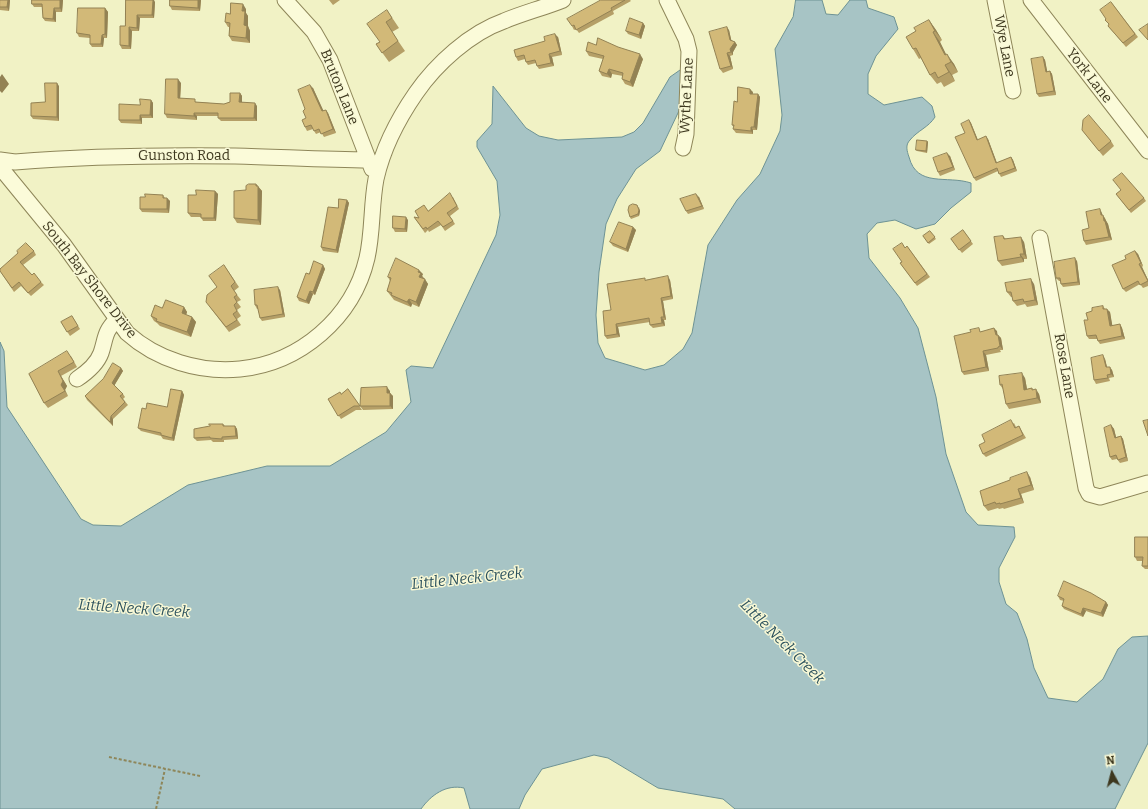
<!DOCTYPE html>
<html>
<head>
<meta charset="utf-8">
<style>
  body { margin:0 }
  #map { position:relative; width:1148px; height:809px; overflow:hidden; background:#f1f2c5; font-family:Bitter,serif }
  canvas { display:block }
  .north { position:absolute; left:1092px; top:753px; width:40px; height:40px; -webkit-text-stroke:3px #f8f8d5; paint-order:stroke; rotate:353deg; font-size:11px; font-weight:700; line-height:16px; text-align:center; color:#3d371e }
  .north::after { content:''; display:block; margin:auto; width:14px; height:18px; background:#3d371e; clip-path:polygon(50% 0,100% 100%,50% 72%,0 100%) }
</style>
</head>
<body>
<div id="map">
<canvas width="1148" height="809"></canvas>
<div class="north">N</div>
</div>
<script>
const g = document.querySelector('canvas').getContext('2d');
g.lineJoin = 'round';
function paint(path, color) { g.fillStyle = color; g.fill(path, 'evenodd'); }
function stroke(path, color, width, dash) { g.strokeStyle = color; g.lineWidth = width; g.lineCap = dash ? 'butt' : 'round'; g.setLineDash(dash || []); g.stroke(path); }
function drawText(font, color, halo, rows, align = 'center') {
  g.font = font + ' Bitter,serif'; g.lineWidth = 3; g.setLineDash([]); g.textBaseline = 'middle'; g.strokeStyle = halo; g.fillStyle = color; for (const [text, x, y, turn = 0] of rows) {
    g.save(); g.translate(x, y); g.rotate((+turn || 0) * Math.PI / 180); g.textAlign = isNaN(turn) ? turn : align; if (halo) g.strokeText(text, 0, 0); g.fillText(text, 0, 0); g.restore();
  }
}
const water = new Path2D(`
  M796 0H822L826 14 838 15 850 0H866L868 8 894 17 898 29 876 56 868 74V94L884 105 922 97 932 106 935 117C929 127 917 131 910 140 905 145 907 151 909 157 917 188 947 175 971 183V192L951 208 935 224 916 229 895 220 877 223 867 234 869 258 900 298 918 328 936 397 946 454 966 512 978 525 1014 527 1015 537 999 568V582L1006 604 1017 613 1027 639 1034 668 1048 698 1077 702 1103 679 1118 649 1132 637 1148 636V743L1115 809H735L723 799 658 788 608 758 594 755 542 769 525 795 519 809H470L464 788C446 784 431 795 421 809H0V342L4 351 7 407 81 519 93 525 121 526 188 485 267 466H330L386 432 411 402 406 370 411 366 433 368 496 235 500 215 497 181 477 147V141L492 124 493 86 526 128 539 136 558 140 622 137 634 132 643 123 670 77 680 70 686 75V96L660 151 636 169 617 199 606 224 599 272 596 315 598 343 605 358 645 370 664 365 683 349 692 333 708 245 737 200 760 174 780 131 782 115 775 49 793 17Z`);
paint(water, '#a7c4c5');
stroke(water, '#6d9294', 1);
const minor = new Path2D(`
  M285 0 314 32 330 60 372 169
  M667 0 686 39 689 51 686 134 683 148
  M995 0 1013 91
  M1031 0 1148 151
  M0 160 15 162C88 156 162 155 235 156 280 157 324 160 369 160
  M0 167 64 245 127 333C157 360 200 373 240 369 300 363 353 318 367 258 373 232 371 205 376 179 383 148 398 119 416 93 436 64 470 33 504 21 523 13 543 8 563 0
  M1040 238 1086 488 1089 494 1100 497 1148 483
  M77 379C86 373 97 364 101 353 106 338 104 332 117 319`);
stroke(minor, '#8e8659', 17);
stroke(new Path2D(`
  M109 757 200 776
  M156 809 165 769`), '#8e8659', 2, [3, 2]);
stroke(minor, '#fbfbd9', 15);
paint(new Path2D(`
  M0 0H10L9 11 0 10Z
  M32 0H63L62 12H56V22L45 21 43 18 42 7H34L32 4Z
  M126 0 155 2 154 18H140L139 31H132L131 49H122L120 45 125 26Z
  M170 0H201L200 11 172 10 170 6Z
  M329 0H340L333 5Z
  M601 0H630L631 1 613 11 614 14 579 33 576 29 574 30 572 26Z
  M1111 2 1138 37 1126 47 1108 26 1109 25 1106 19Z
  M105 8 108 12 107 38H104L103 47H92L90 44V38L79 37 77 33Z
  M246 9V13L248 16V26L250 31V43L232 41 229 36V27H228L225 22 230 14Z
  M387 10 399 28 392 32 405 51 389 62 376 44 380 42Z
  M929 20 936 30 942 40 940 42 946 55 954 64 958 72 952 75 955 81 944 87 941 82 937 84 930 75 921 58 919 59 913 49 916 31Z
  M643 23 645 26 641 39 628 34 626 31Z
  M729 30 731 40 735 42 737 45 733 52V55L730 56 733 69 723 73 720 69Z
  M558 37 562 55 552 57 554 66 539 69 537 66 536 63 528 65 526 62 525 59 518 61 516 57Z
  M586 51 643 59 633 87 625 84 622 79 623 76 612 74 611 78 602 76 599 71 603 59 589 56Z
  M1043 57 1045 60 1047 72 1050 71 1052 74 1056 95 1039 97 1037 94Z
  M181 83 180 98 197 102 224 104 230 102 240 93 242 96V102L257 106V121H221L218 118V116H197V120L167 118 165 114Z
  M59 86V121L33 119 31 116 45 102Z
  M313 88 323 111 328 113 336 133 324 137 321 132 316 134 313 129 307 131 305 127 306 118 305 109Z
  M753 92V94H758L760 97 757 130H753V134L736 133 733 129 734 127 732 125 737 102Z
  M151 100 153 103V118H142V124L121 123 119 120 140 105Z
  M969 120 971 123 978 140 988 139 997 163 1011 157 1013 160 1017 171 1001 177 998 171 976 181 974 178Z
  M1082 130 1111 141 1114 146 1103 156Z
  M927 141 928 142 927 153 917 151 916 150Z
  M950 156 955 170 940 176 938 172Z
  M256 184 262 191 261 225 237 223 234 218 246 190Z
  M1121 190 1144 198 1146 201 1131 213 1116 194Z
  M215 191 218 194 216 221H203L201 217H191L188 213 196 195Z
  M163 195 165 198H167L170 201 169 213 142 212 140 209 145 197Z
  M453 197 459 209 450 216 455 224 445 231 441 225 429 232 428 230 425 233 414 217 419 218 428 211Z
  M699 197 704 209 688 214 686 211Z
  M347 200 349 203 338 253 323 251 321 247 338 208Z
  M639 207 640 211 639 216 631 219 630 217Z
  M1102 213V215L1105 218 1106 221 1108 224 1112 240 1086 245 1084 241 1089 228Z
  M408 220 407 232H395L393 228Z
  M633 227 636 230 628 252 613 246 610 242Z
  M963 230 973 244 962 253 951 239Z
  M930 231 936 239 929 244 923 236Z
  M1003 236 1006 239 1024 242 1027 259H1024V262L1002 266 998 261Z
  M907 246 930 277 917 286 900 263 902 262 905 248Z
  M34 251 36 255 23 265 32 275 41 282 44 285 31 296 21 286 14 292 0 271Z
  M1135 251 1138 254 1143 266 1142 267 1148 280V286L1143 288 1140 284 1126 292 1123 289 1126 259Z
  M1077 261 1080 285 1063 287 1061 284 1060 281H1059L1056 278Z
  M224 265 239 287 234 291 241 300 237 302 241 307 237 310 241 316 237 319 241 325 229 332 209 306 217 287Z
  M323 265 325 269 315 295 313 294 309 304 299 301 297 297 309 274Z
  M423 274 422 276 428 284 419 307 412 304 411 307 394 300 387 291 390 281 388 277Z
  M646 280H670L673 299 663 301 666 320H664L665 326 653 328 650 325V322L618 327 620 337 607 339 605 336 611 310Z
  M1034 284 1038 305 1027 307 1025 304 1017 306 1013 301 1012 297H1011L1007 292Z
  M280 290 285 317 262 321 260 318 258 309H257L255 305Z
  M1103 306 1105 309 1110 312 1112 326 1120 324 1122 328 1125 339 1100 344 1098 341 1097 339H1089L1087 336 1088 320 1092 311Z
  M184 307 187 312 186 315 192 317 196 322 191 337 160 326 157 323 154 321 151 316 162 308Z
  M72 316 80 329 70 336 61 322Z
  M982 331H997V335H998L1001 338 1003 350H1000L1001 352 986 355 989 371 964 375 962 372Z
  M71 356 77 367 61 376 67 386 65 390 68 396 48 408 44 403 29 374Z
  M1105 359 1107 367 1112 370 1114 377 1109 378 1110 381 1096 384 1094 380Z
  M121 368 123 371 114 386 123 394 125 397 123 399 128 405 113 419V426L87 400 85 396Z
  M1025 378 1027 389 1032 388 1033 390 1039 394 1041 403 1009 409 1006 404 1003 389 1000 385Z
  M348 389 362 410H356L341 419 328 399 341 394Z
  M182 391 184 395 174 441 163 439 161 436 141 431 138 428 146 409 167 407Z
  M390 391V393L393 396V409L363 410 360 406Z
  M1014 423 1016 427 1019 426 1026 438 986 457 983 454 985 442Z
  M223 424 225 426H235L237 429 238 439 224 440V442H213L211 440 197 441 194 438Z
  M1111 425 1114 429 1116 437 1121 436 1123 439 1128 461 1120 463 1117 459 1112 460 1110 457Z
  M1030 477 1034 490 1021 494 1024 503 1004 509 1003 508 999 509 998 508 988 511 984 506Z
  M1148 537V569H1145L1142 566V561H1137L1135 557Z
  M1058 596 1106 602 1108 605 1103 617 1086 611 1083 617 1064 609 1062 606 1064 601 1060 600Z`), '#b59f67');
paint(new Path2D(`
  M8 0H10L9 11 7 7Z
  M60 0H63L62 12 60 8Z
  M153 0H154L155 2 154 18 152 15Z
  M198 0H201L200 11 198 8Z
  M243 4 246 9V13L248 16V26L250 31V43L246 38 244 25 242 11Z
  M54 8 56 12V22L53 19Z
  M105 8 108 12 107 38 105 34Z
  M137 15 140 18 139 31 137 28Z
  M929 20 936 30 942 40 935 31Z
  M643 23 645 26 641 39 639 35Z
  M129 27 132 31 131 49 129 46Z
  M727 27 729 30 732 43 730 40Z
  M933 32 940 42 950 62 945 55Z
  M555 34 558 37 562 55 560 51Z
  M102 35 104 38 103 47 101 44Z
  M735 42 737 45 733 52V55L731 52 730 49Z
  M727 53 730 56 733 69 731 66Z
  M549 54 552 57 554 66 551 63Z
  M640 54 643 59 633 87 630 82Z
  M947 54 954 64 958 72 951 62Z
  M1043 57 1045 60 1048 75 1046 72Z
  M945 65 952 75 955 81 949 72Z
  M609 69 612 74 611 78 607 74Z
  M1050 71 1052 74 1056 95 1054 91Z
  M2 74 9 84 2 93 0 91V77Z
  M178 79 181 83 180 102 178 98Z
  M57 83 59 86V121L57 117Z
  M310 85 313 88 325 114 322 111Z
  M750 89 753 92 752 97 750 94Z
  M240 93 242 96V105L239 102Z
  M758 94 760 97 757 130 754 127Z
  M151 100 153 103V118L150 115Z
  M255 103 257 106V121L254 118Z
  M326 110 328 113 336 133 333 129Z
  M194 113 197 116V120L194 116Z
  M140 115 142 118V124L140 120Z
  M969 120 971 123 979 143 977 140Z
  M751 127 753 130V134L751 131Z
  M986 136 988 139 998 166 996 163Z
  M927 141 928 142 927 153 926 151Z
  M947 153 950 156 955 170 953 167Z
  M1011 157 1013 160 1017 171 1015 168Z
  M256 184 262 191 261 225 258 220Z
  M215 191 218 194 216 221 214 218Z
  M696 194 699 197 704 209 702 206Z
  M167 198 170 201 169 213 167 209Z
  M347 200 349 203 338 253 336 250Z
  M637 205 640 211 639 216 638 214Z
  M1100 209 1102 213 1103 219 1101 215Z
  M1103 215 1108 224 1112 240 1109 237 1104 221Z
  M406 217 408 220 407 232 405 229Z
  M633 227 636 230 628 252 626 249Z
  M1021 237 1024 242 1027 259 1024 254Z
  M1135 251 1138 254 1143 266 1141 263Z
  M1020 254 1024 259V262L1021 257Z
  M1075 258 1077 261 1080 285 1078 282Z
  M1139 264 1142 267 1148 280V281Z
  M323 265 325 269 315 295 313 292Z
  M419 270 423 274 422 276 424 278 419 277 418 272Z
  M668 276 670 280 673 299 671 296Z
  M425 279 428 284 419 307 416 302Z
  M1031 279 1034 284 1038 305 1035 300Z
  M278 287 280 290 285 317 283 314Z
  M310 291 313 294 309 304 306 301Z
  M661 298 663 301 666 320 664 317Z
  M409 299 412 304 411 307 407 302Z
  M184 307 187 312 185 318 182 313Z
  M1107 309 1110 312 1113 329 1110 326Z
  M192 317 196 322 191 337 187 332Z
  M661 317 664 320 665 326 662 323Z
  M616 324 618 327 620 337 617 334Z
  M1120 324 1122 328 1125 339 1122 336Z
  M994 328 997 331 998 338 996 335Z
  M998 335 1001 338 1003 350 1000 346Z
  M983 351 986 355 989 371 986 367Z
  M1103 355 1105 359 1108 371 1106 367Z
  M1110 367 1112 370 1114 377 1111 374Z
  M121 368 123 371 114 386 112 383Z
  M58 371 67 386 65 390 68 396 61 385Z
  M1022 373 1025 378 1028 395 1024 390Z
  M387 387 390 391V396L387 393Z
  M1036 389 1039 394 1041 403 1037 398Z
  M182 391 184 395 174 441 172 438Z
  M390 393 393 396V409L390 406Z
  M111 416 113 419V426L110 422Z
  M1111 425 1114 429 1117 441 1115 438Z
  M235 426 237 429 238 439 236 436Z
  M1121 436 1123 439 1128 461 1126 457Z
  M1027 472 1030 477 1034 490 1031 485Z
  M1018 489 1021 494 1024 503 1021 498Z
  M1106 602 1108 605 1103 617 1101 613Z
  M1083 608 1086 611 1083 617 1081 614Z`), '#938254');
const building = new Path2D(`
  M0 0H8L7 7H0Z
  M32 0H60V8H54L53 19 43 18 42 4H32Z
  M126 0H153L152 15H137V28L129 27V46L120 45V26H125Z
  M170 0H198V8L170 6Z
  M601 0H625L611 8 612 10 576 30 574 25 572 26 567 19Z
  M1111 2 1135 34 1123 43 1108 26 1109 24 1105 20 1106 19 1100 10Z
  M231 3 243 4 242 11H245L244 25 247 26 246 38 229 36 230 23 225 22 226 13 230 14Z
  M78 8H105V34L102 35 101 44H90V35L77 33Z
  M387 10 392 18 386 22 398 41 382 53 376 44 380 42 367 24Z
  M630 18 643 23 639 35 626 31Z
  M929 20 935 31 933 32 945 55 947 54 951 62 945 65 949 72 938 78 935 72 930 75 916 48 913 49 906 37 916 31 914 28Z
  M1148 24V40L1139 30Z
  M727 27 730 40 735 42 730 49 731 52 727 53 731 66 720 69 709 32Z
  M555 34 560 51 549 54 551 63 537 66 535 60 526 62 524 55 516 57 514 50 545 41 544 37Z
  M598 38 618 47 640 54 630 82 622 79 623 73 609 69 607 74 599 71 604 56 586 51 588 42 596 45Z
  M1043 57 1046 72 1050 71 1054 91 1037 94 1031 59Z
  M166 79H178V98L195 99V102L224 104 230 102V93H240L239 102 255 103 254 118H218V113H194V116L165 114Z
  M45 83H57V117L31 116V103L45 102Z
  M310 85 322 111 326 110 333 129 321 134 319 129 314 131 311 125 305 127 302 120 306 118 303 111 305 109 298 90Z
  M738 87 750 89V94H758L754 127H751V131L733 129 734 125H732L734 101 737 102Z
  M140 99 151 100 150 115H140V120H119V104L140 105Z
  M1089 115 1111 141 1099 151 1082 130 1083 120Z
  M969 120 977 140 986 136 996 163 1011 157 1015 168 999 174 997 168 974 178 955 137 965 133 961 124Z
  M917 140 927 141 926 151 916 150Z
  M947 153 953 167 938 172 933 158Z
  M1122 173 1144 198 1129 210 1116 194 1121 190 1113 180Z
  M249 184H256V186H258V220L234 218V191L246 190V186Z
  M196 190 215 191 214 218H201V214L188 213V195H196Z
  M450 193 457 206 447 213 453 221 443 227 438 221 427 229 426 227 423 229 414 217 419 218 415 211 424 205 428 211Z
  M145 194 163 195V198H167V209H140V197H145Z
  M696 194 702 206 686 211 680 199Z
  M339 199 347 200 336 250 321 247 328 207 338 208Z
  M633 204 637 205 639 210 638 214 630 217 628 210 629 206Z
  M1100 209 1101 215H1103L1104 221H1105L1109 237 1084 241 1082 230 1089 228 1086 212Z
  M393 216 406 217 405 229 393 228Z
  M619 222 633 227 626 249 610 242Z
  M963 230 971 241 959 250 951 239Z
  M930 231 935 237 928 243 923 236Z
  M1003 236 1004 239 1021 237 1024 254H1020L1021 257 998 261 994 237Z
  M26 243 34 251 20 262 32 275 34 273 41 282 28 293 19 282 12 288 0 271V269L18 253 17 251Z
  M902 243 905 248 907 246 927 274 915 283 900 263 902 262 893 249Z
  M1135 251 1141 263 1139 264 1148 281 1140 285 1138 281 1123 289 1112 265 1126 259 1125 256Z
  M396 258 419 270 418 272 421 273 419 277 425 279 416 302 409 299 407 302 391 295 392 293 387 291 391 278 388 277Z
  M1075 258 1078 282 1061 284 1060 278H1056L1054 262Z
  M314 261 323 265 313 292 310 291 306 301 297 297 306 273 309 274Z
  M224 265 235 282 231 286 237 295 234 297 237 302 234 305 237 311 233 314 237 320 226 327 206 302 207 295 217 287 209 276Z
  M668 276 671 296 661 298 664 317H661L662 323 650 325 649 318 616 324 617 334 605 336 603 311 611 310 607 284 645 278V280Z
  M1031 279 1035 300 1024 302 1023 299 1013 301 1011 292H1007L1005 283Z
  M278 287 283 314 260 318 257 305H255L254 290Z
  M166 300 184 307 182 313 192 317 187 332 156 321 157 319 151 316 155 305 162 308Z
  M1103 306V309H1107L1110 326 1120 324 1122 336 1098 341 1096 335 1087 336 1084 320H1088L1086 313 1092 311V308Z
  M72 316 78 326 67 332 61 322Z
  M979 328 980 332 994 328 996 335H998L1000 346 998 347V348L983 351 986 367 962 372 954 336 971 332 970 330Z
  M67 351 74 362 58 371 63 381 61 385 65 391 44 403 29 374Z
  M1103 355 1106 367H1110L1111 374 1107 375 1108 378 1094 380 1091 358Z
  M113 363 121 368 112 383 123 394 120 396 125 402 111 416 110 422 85 396 103 379Z
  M1022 373 1024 390 1032 388V390L1036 389 1037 398 1006 404 1002 384 1000 385 999 376Z
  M387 387V393H390V406H360L361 388Z
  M171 389 182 391 172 438 161 435V433L138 428 142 408 146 409 147 403 167 407Z
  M348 389 360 406H354L338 416 328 399 340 392 341 394Z
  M1011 420 1015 428 1019 426 1023 435 983 454 979 445 985 442 982 435Z
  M1148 420V436L1143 421Z
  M209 424H223V426H235L236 436 222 437V439L210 438V437L194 438V429L210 426Z
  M1111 425 1115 438 1121 436 1126 457 1118 460 1116 455 1110 457 1104 428Z
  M1027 472 1031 485 1018 489 1021 498 1000 504V503L996 504 995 502 984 506 980 491 1010 480V478Z
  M1135 537H1148V566H1142L1143 557H1135Z
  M1064 581 1091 593 1106 602 1101 613 1083 608 1081 614 1062 606 1064 599 1058 596Z`);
paint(building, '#d2b978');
stroke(building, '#938254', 1);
drawText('14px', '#3d371e', '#f8f8d5', [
  ["Wye Lane",1004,46,79],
  ["York Lane",1089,76,52],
  ["Bruton Lane",339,87,68],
  ["Wythe Lane",687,96,-87],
  ["Gunston Road",184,156],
  ["South Bay Shore Drive",89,280,52],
  ["Rose Lane",1064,366,80]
]);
drawText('italic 15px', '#2d525e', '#f8f8d5', [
  ["Little Neck Creek",467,579,-6],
  ["Little Neck Creek",134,609,4],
  ["Little Neck Creek",782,642,45]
]);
</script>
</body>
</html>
